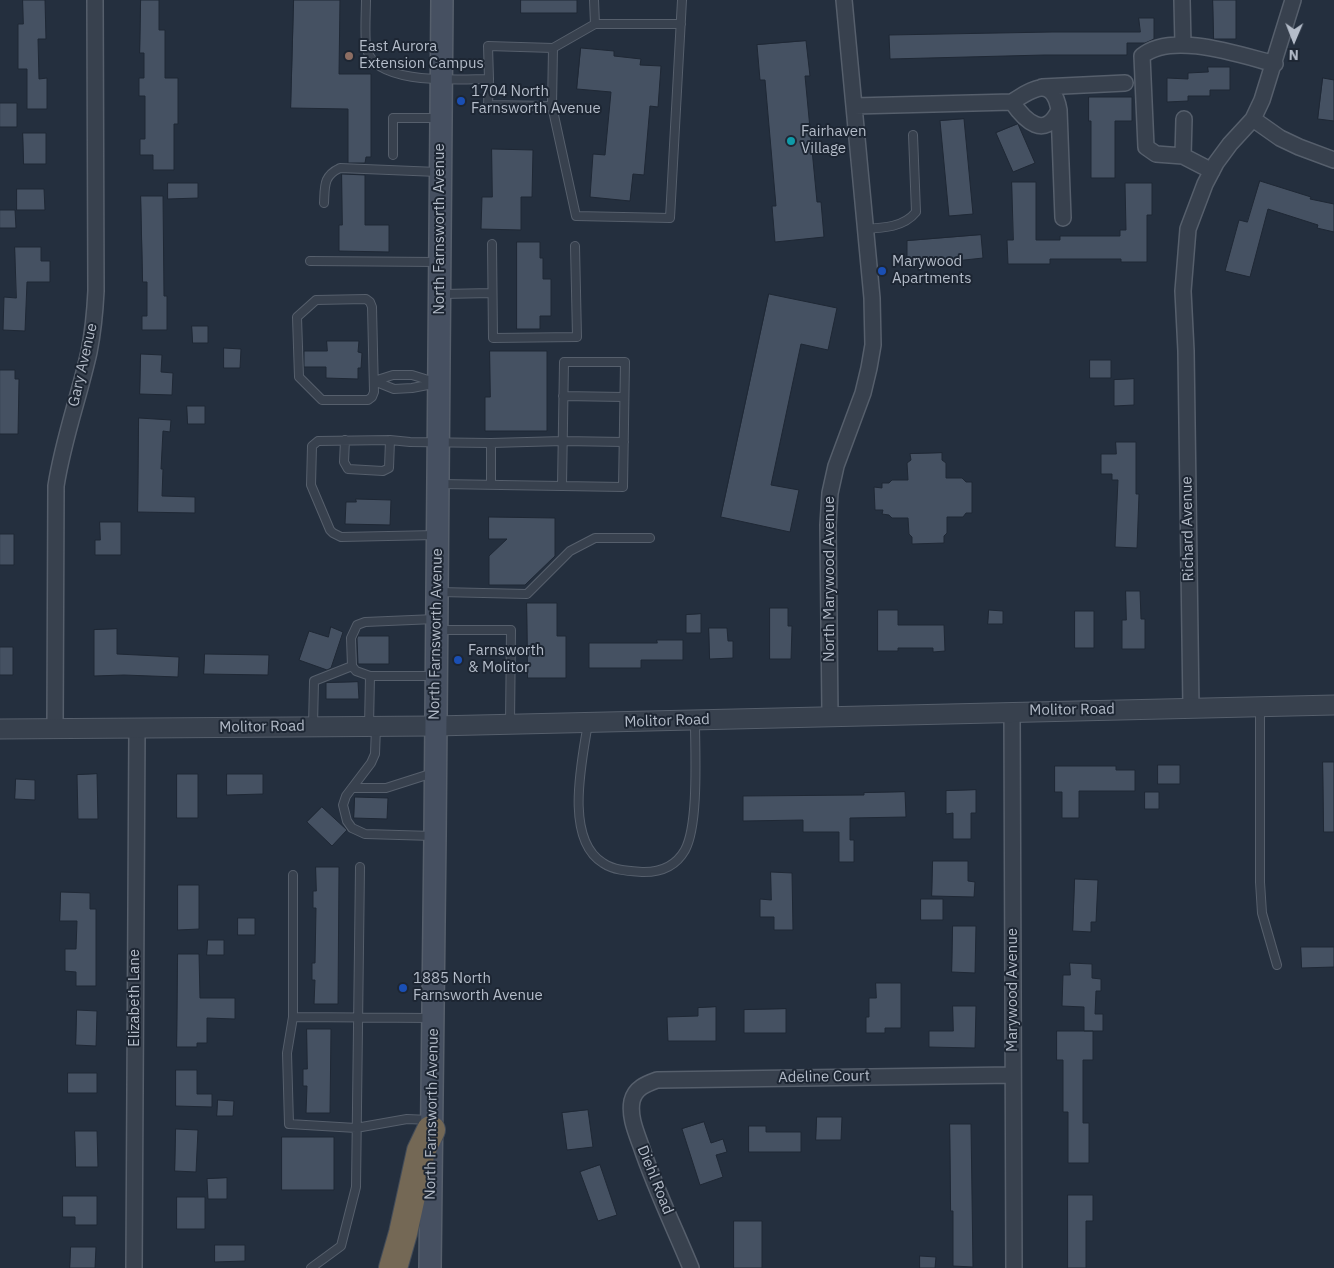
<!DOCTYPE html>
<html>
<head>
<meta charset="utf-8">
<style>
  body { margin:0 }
  #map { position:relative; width:1334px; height:1268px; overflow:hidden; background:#242f3e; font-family:"IBM Plex Sans",sans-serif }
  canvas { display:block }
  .north { position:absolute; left:1269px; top:15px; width:50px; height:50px; -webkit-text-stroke:4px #1d2633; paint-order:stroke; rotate:181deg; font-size:14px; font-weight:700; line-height:20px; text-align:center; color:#b4bcc9 }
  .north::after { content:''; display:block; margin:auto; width:18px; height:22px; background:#b4bcc9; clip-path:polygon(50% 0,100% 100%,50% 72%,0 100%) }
</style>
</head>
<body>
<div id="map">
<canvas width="1334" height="1268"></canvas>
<div class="north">N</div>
</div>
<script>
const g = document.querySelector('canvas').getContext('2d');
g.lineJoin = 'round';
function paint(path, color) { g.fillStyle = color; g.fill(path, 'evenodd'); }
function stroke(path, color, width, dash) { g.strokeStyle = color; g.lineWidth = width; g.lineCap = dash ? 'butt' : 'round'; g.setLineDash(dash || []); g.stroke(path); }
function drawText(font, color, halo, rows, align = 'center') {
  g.font = font + ' "IBM Plex Sans",sans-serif'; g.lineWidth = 4; g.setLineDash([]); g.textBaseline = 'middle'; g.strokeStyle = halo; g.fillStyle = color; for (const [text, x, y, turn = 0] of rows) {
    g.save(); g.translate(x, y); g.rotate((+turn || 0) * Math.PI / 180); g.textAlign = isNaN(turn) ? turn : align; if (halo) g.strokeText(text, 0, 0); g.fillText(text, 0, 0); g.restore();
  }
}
const building = new Path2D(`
  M23 0H45L46 39H38L39 79 47 78V109H27V69H18V24H23Z
  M141 0H159V30H165V78H178V124H174V170H153V155H140V139H145V96H139V78H144V53H140Z
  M294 0H340L339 74H371V157H366L365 163H348V109L291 108Z
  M521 0H577V13H521Z
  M1213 0H1236V39H1214Z
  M1139 18H1154V39L1145 43H1127V55H1044L890 59 889 35 1052 32H1140Z
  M806 41 810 76H805L817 202H821L824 237 775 242 772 206H776L765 80H760L757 45Z
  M581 48 614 51V56L641 59 640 65 661 66 658 107 650 106 644 175 633 174 630 201 590 197 593 154 605 155 611 92 577 89Z
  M1208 67H1230V90H1210V96H1188V101L1167 102V78L1188 79V73L1208 72Z
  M1323 78 1334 80V121L1318 119Z
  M1089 97H1132V121H1115V178H1091V121H1089Z
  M0 103H17V127H0Z
  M964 119 973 214 949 216 940 121Z
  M1018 124 1035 163 1013 172 996 133Z
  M23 133H46V164H24Z
  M492 149 533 150 532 197H521V230L481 229 482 197H492Z
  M342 174 365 175V225H389V252L339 251V225H342Z
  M1260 181 1311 197 1310 199 1334 204V232L1317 228 1318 225 1268 209 1250 277 1225 271 1239 220 1247 222Z
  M1012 182H1036V240H1060V236H1120V230H1126L1125 183H1152V215H1147V262H1121V259H1050V264H1008L1007 240H1013Z
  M168 183H198V198L168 199Z
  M17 189H44L45 210H17Z
  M141 196H163L164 296H167V330H142V316H147V282H143Z
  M0 210H15L16 228H0Z
  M981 235 983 258 955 261H907V241Z
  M517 242H540V258H543V279H551V316H540V329H517Z
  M15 247H41V261H50V282H27L25 331 3 330 4 297 16 298Z
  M769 294 837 308 828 350 801 344 771 485 799 490 790 532 721 517Z
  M192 326H208V343H193Z
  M327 341H359L358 352 362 353 361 368H358V379L326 378V367H304V351H327Z
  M224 348 241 349 240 368H224Z
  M490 351H547V431H485V397H490Z
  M141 354 162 355 161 372 173 373 172 395 140 394Z
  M1090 360H1111V378H1090Z
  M0 370H15V379H19L18 434H0Z
  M1134 379V405L1114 406V380Z
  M187 406H205V424H188Z
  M139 418 171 420 170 432 163 431 161 469H163L162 496 195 497V513L138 512Z
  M1116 442H1136V494H1139L1137 548 1115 547 1118 480H1112V474H1101V454H1116Z
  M942 453V460L946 463V478H962L966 482H972V513H966L963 517H947V533L944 536V543L912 544V537L909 534 908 518H892L889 515 882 514 883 510H875L874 487 882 488V483H889L892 480H908L907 463 911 460 910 454Z
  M356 499 391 500 390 525 345 524 346 502H356Z
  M489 517 555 518V556L525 585H489V556L507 539H489Z
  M100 522H121V555H95V540H100Z
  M0 534H14V565H0Z
  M1126 591H1140L1141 619H1145V649H1122V620H1126Z
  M527 603H557V636H566V678H528Z
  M770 608H788V626H792L791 659H770Z
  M878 610H898V625H944L945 651 933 652V648H898V651H878Z
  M989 610 1003 611V624H988Z
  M1075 611H1094V648H1075Z
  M701 614V633H686V615Z
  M331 627 343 632 331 668 327 670 299 660 309 631 328 637Z
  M709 628H727L728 641H733V658L710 659Z
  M117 629V654L179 657 178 677 124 675 94 676V630Z
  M358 636H389V664H358L357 639Z
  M657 640H683V660H641V668H589V643H657Z
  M0 647H13V675H0Z
  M205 654 269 655 268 675 204 674Z
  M358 682 359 699H326V683Z
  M1323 762H1334V832H1324Z
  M1158 765H1180V784H1158Z
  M1055 766H1116V770H1135V791H1079V818H1062V792H1055Z
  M97 774 98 819H78L77 775Z
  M177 774H198V818H177Z
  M227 774H263V794L227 795Z
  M16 779 35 780V800L15 799Z
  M976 790V813H971V839H953V813L946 814V791Z
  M905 792 906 817 850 818V840H854V862H839V832H803V820L743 821V796L864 795V793Z
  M1145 792H1159V809H1145Z
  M355 797 388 798 387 819 354 818Z
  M322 807 347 830 332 846 307 822Z
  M933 861H968V881L975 882 974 897 932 896Z
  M316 867H339L338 1004H314L315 980H312V963H315L316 908H313V891H316Z
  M771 872 792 873 793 930H774V917H760V899L771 900Z
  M1075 879 1098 880 1096 922H1091V932L1073 931Z
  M178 885H199V929L178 930Z
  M61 892 90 893V909H96V986H76V972L65 971V949H76L77 921H60Z
  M921 899H943V920H921Z
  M238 918H255V935H238Z
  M953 926H976L975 973 952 972Z
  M208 940H224V955H207Z
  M1301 947H1334V967L1302 968Z
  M178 954H199L200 998H235V1019L207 1018V1043H197V1047H177Z
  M1070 963 1092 964V978L1101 979V991H1096L1095 1014H1103V1031H1084V1007L1062 1006 1063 975H1070Z
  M876 983H901V1028H885V1033H866V1017H869V998H876Z
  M953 1006H976L975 1048 929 1047V1031H953Z
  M716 1007V1041H668L667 1017 698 1016V1008Z
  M786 1009V1033H744V1010Z
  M77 1010 97 1011 96 1046 76 1045Z
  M307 1029H331L330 1113H306L307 1086H303V1069H307Z
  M1057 1031H1093V1060H1083V1123H1089V1163H1068V1112H1063V1060H1057Z
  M176 1070H197V1094H212V1107L176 1106Z
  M68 1073H97V1093H68Z
  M218 1100 234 1101 233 1116H217Z
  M588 1110 593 1147 567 1150 562 1113Z
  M817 1117H842L841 1140H816Z
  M704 1122 711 1143 723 1139 727 1152 716 1155 723 1177 700 1185 682 1129Z
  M950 1124H971L973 1267 953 1266V1211H951Z
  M749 1126H766V1132H801V1152H749Z
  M176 1129 198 1130 196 1172 175 1171Z
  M75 1131H97L98 1167H76Z
  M282 1137H334V1190H282Z
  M600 1165 617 1215 598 1221 580 1172Z
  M227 1178V1199H208L207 1179Z
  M1068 1195H1093V1221H1086V1268H1068Z
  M63 1196H97V1225H75V1217H63Z
  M177 1197H205V1229H177Z
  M734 1221H762V1268H734Z
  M215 1245H245V1261L215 1262Z
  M71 1247H96L95 1268H70Z
  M920 1256 936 1257 935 1268H920Z`);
paint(building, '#455162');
stroke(building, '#1f2835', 1);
const service = new Path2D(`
  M366 0C366 12 364 41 367 50 377 86 460 79 489 79L488 46 553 48 552 106 488 105 489 79
  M595 24H681
  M553 48 595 24 594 0
  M552 106 576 216 670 218 682 0
  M393 155V118H440
  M324 203C325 186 323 176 340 168L438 172
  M864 229C884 228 904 227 916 212L913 135
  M492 244 493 338 577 337 575 246
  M310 261 437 262
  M442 294 492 293
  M366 299 370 302 372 307 374 392 372 397 368 400H322L299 377 297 317 316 300Z
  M393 375H412L438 383 412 388 394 389 374 381Z
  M563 396 624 397
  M345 440 344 462 348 469 383 471 389 468 390 440
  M440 484C501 485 562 486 623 487L625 362H564L562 486
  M491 485V443
  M436 535 341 537 333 533 330 530 311 485 312 446 318 441 390 440 410 442 491 443 563 441 624 442
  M440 592 527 594 570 551 595 538H650
  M439 630H511L510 723
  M434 676H370L356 671 352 666 351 638 357 625 365 622 435 619
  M1260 707V882L1262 913 1277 965
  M588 723C582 761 564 839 603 863 615 871 630 871 644 872 662 872 676 866 685 850 699 824 695 752 695 721
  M313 726 314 681 352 666
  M369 726 370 676
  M376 727 375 754 371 763 352 788 346 796 343 805 347 821 352 828 365 834 433 836
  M352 788H386L433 773
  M293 875V1017L287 1053 289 1124 356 1128 407 1119 430 1120
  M293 1017 431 1018
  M311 1268 341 1246 356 1187 360 867`);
const minor = new Path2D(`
  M1182 0 1183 45
  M1042 87 1125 83
  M854 106 1012 102C1025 121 1045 140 1059 110 1053 75 1032 89 1012 102
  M1059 110 1063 218
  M1253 119 1280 138 1299 147 1334 160
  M1183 156 1184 119
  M1212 171 1183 156 1156 154 1146 147 1142 56C1172 31 1240 55 1275 64
  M1191 708 1186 351 1183 291 1188 229 1205 184 1216 163 1230 144 1253 119 1262 100 1293 0
  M1012 712 1014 1268
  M830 716 828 525 830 493 836 466 863 393 869 368 873 345 872 298 844 0
  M55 729 56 486C63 440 79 397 89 352 93 332 95 311 96 291L95 0
  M134 1268 137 729
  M691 1268C674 1227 655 1188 641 1146 636 1132 629 1116 632 1101 635 1088 646 1084 657 1080L1013 1075`);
const tertiary = new Path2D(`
  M0 729 435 726 1334 705`);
const secondary = new Path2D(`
  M430 1268 435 836 442 0`);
const motorway = new Path2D(`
  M393 1268 403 1233 421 1151 431 1130`);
stroke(service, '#565f6c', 10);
stroke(minor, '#565f6c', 18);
stroke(tertiary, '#565f6c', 21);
stroke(secondary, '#565f6c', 24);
stroke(motorway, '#434c59', 30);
stroke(service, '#38414e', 8);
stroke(minor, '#38414e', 15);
stroke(tertiary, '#38414e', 19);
stroke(secondary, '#465061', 21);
stroke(motorway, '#746855', 28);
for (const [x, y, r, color] of [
  [349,56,5,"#8d6e63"],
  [461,101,5,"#1a4fb4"],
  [791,141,5,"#0f9aa8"],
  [882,271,5,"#1a4fb4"],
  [458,660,5,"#1a4fb4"],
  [403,988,5,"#1a4fb4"]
]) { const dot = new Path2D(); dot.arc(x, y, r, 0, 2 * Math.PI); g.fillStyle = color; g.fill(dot); stroke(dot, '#1d2633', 2); }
drawText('15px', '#b4bcc9', '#1d2633', [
  ["East Aurora",359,47],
  ["Extension Campus",359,64],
  ["1704 North",471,92],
  ["Farnsworth Avenue",471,109],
  ["Fairhaven",801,132],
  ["Village",801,149],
  ["Marywood",892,262],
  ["Apartments",892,279],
  ["Farnsworth",468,651],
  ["& Molitor",468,668],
  ["1885 North",413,979],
  ["Farnsworth Avenue",413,996]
], 'left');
drawText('15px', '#b4bcc9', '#1d2633', [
  ["North Farnsworth Avenue",440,229,-90],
  ["Gary Avenue",83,365,-77],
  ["Richard Avenue",1188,529,-91],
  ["North Marywood Avenue",830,579,-90],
  ["North Farnsworth Avenue",436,634,-89],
  ["Molitor Road",1072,710,-1],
  ["Molitor Road",667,721,-2],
  ["Molitor Road",262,727,-1],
  ["Marywood Avenue",1013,990,-90],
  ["Elizabeth Lane",135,998,-90],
  ["Adeline Court",824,1077,-1],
  ["North Farnsworth Avenue",432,1114,-89],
  ["Diehl Road",655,1180,68]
]);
</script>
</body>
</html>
